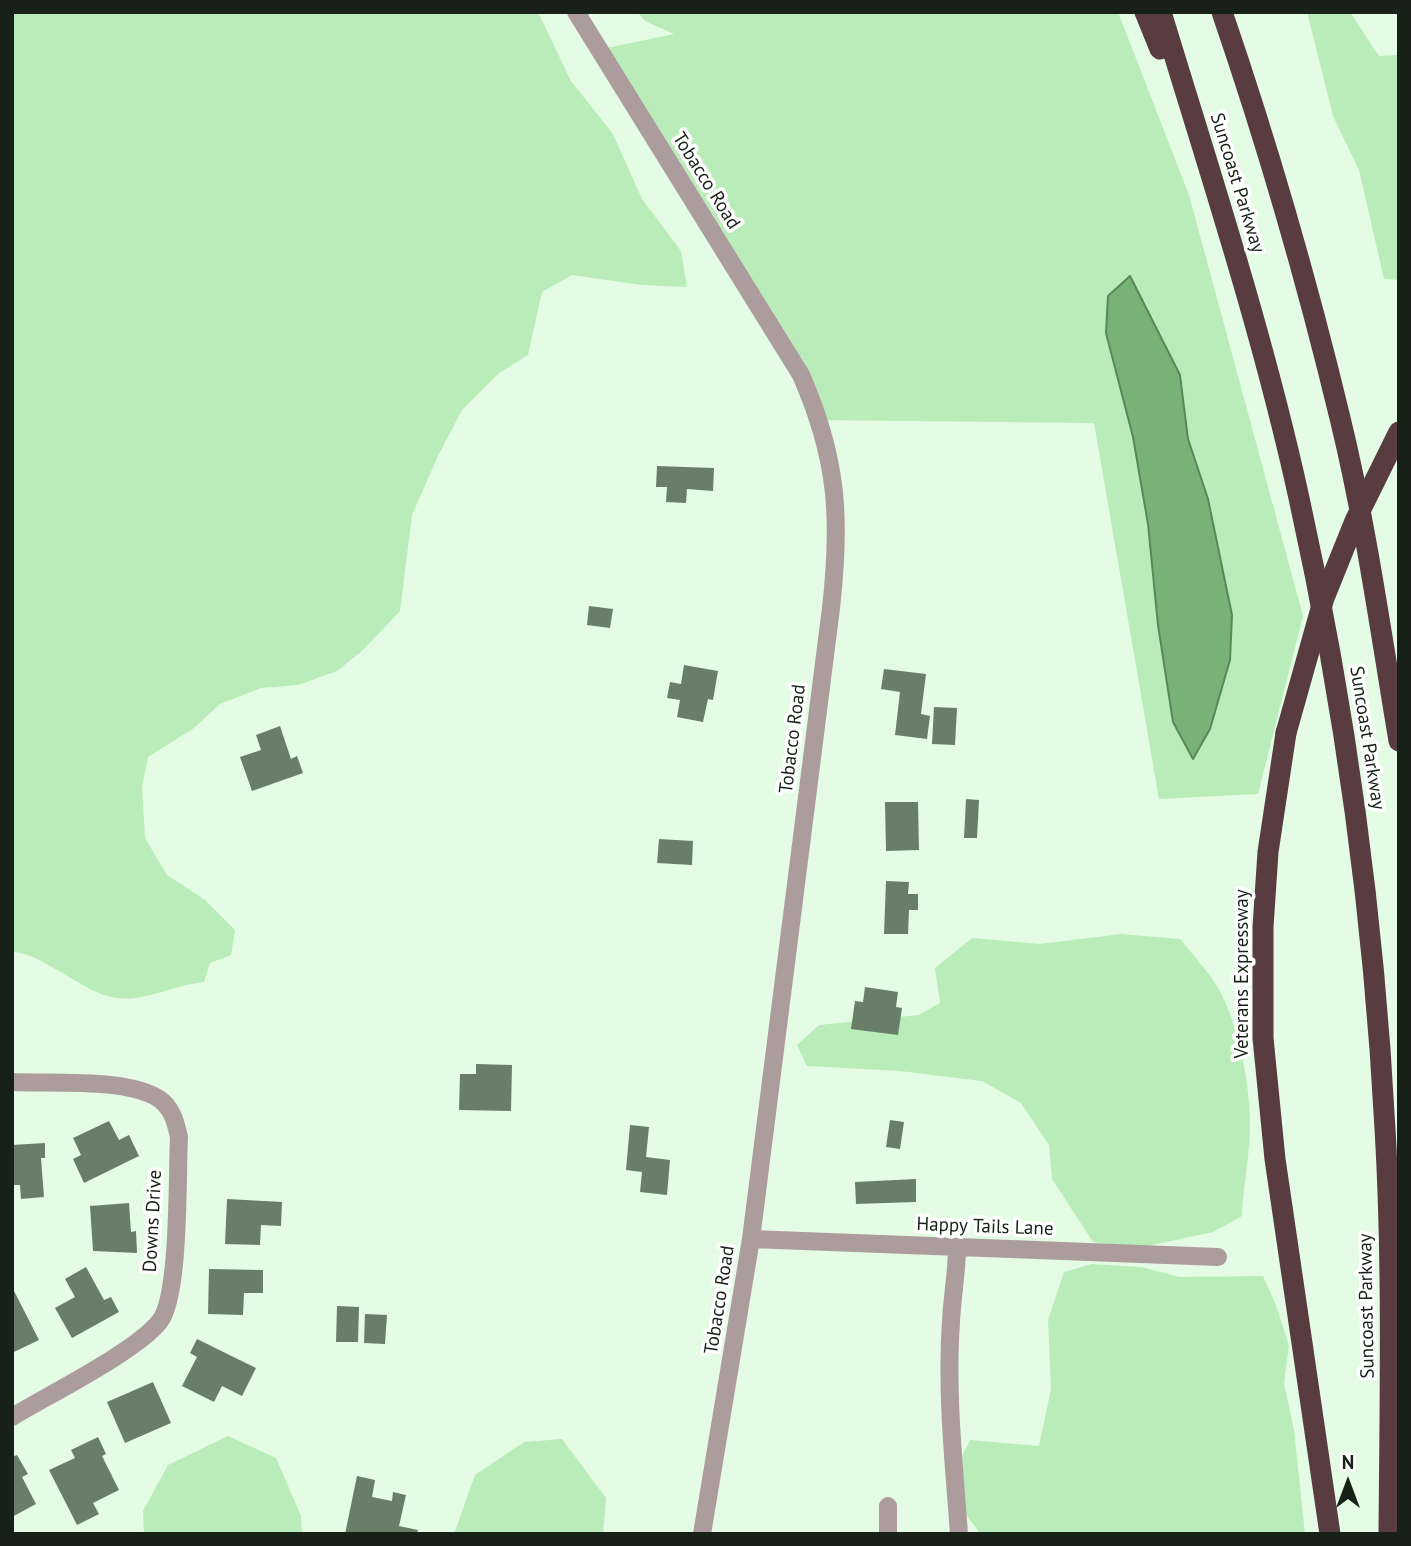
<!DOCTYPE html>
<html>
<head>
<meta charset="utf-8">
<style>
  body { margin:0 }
  #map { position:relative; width:1411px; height:1546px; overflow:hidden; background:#e4fce3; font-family:"PT Sans",sans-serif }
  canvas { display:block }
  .frame { position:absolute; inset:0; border:14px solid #182118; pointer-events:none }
  .north { position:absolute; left:1313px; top:1448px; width:70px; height:70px; -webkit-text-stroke:5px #fff; paint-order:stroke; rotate:0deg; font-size:19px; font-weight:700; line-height:28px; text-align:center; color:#182118 }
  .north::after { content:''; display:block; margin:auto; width:24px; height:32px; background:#182118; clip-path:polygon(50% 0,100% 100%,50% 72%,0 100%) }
</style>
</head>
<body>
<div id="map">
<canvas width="1411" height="1546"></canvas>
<div class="frame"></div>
<div class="north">N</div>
</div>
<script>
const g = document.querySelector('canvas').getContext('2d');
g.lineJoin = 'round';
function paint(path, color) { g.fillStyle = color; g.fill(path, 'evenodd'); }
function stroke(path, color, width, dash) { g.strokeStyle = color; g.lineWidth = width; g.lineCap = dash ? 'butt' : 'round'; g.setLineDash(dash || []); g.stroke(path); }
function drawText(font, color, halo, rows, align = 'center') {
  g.font = font + ' "PT Sans",sans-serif'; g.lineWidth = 7; g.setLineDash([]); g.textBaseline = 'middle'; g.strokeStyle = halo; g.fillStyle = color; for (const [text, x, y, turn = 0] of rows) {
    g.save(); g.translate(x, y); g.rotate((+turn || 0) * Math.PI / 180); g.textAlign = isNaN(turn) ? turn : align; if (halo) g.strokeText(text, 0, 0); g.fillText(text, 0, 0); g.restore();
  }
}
paint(new Path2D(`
  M12 12H538L571 81 613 134 642 199 681 251 687 287 641 285 572 275 542 292 528 355 499 373 462 410 438 456 412 515 400 611 363 650 337 671 298 685 261 688 220 704 194 728 148 757 142 788 145 838 167 875 205 900 235 930 231 955 210 963 204 982C170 985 138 1007 104 995 77 986 36 951 12 952Z
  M637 12H1118L1189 195 1303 616 1258 794 1159 799 1094 423 811 420 788 361 602 49 674 34 645 21Z
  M1307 12H1350L1379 56 1399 55V280L1384 279 1359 170 1333 116Z
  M1121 934 1180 939C1191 952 1203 966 1213 980 1240 1019 1254 1100 1249 1146 1247 1170 1243 1192 1242 1216L1213 1232 1138 1248 1093 1242 1052 1179 1049 1145 1021 1103 982 1081 900 1071 807 1066 797 1045 819 1025 919 1015 940 1003 935 968 972 938 1040 944Z
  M1092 1264 1142 1267 1179 1277 1263 1276 1276 1305 1289 1346 1284 1383 1294 1430 1305 1534H981L966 1515 957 1467 970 1440 1039 1446 1051 1389 1048 1320 1064 1272Z
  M228 1436 276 1458 301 1516 302 1534H144L143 1511 168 1465Z
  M562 1439 606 1498 603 1534H454L475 1475 524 1442Z`), '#baecb9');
const water = new Path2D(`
  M1130 276 1180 375 1188 439 1208 499 1232 615 1230 660 1210 729 1193 759 1173 722 1158 625 1148 524 1133 437 1106 333 1108 296Z`);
paint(water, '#77b377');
stroke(water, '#5a875a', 2);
paint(new Path2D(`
  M657 466 714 468 713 491 687 489 686 503 666 502 667 487H656Z
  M589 606 613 609 610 628 587 625Z
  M684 665 718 671 713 700 708 699 703 722 677 717 680 700 667 698 670 682 681 684Z
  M884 669 926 674 921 714 930 716 927 739 895 735 900 692 881 689Z
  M934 707 957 708 955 745 932 744Z
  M280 726 291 759 297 756 303 773 252 791 240 757 261 750 256 735Z
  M966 799 979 800 977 838H964Z
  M885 802H918L919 850 886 851Z
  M659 839 693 841 692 865 657 863Z
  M886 881 909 882 908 894H918V910H909L908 934H884Z
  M865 987 898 992 896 1007 902 1008 898 1035 851 1029 855 1001 863 1002Z
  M476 1064 512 1065 511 1111 459 1110 460 1074H476Z
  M890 1120 904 1122 900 1149 886 1147Z
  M109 1121 119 1140 129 1135 139 1156 84 1183 73 1159 81 1155 73 1138Z
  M630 1125 649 1127 646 1157 670 1160 667 1195 640 1192 642 1172 626 1170Z
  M45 1143V1158H41L44 1197 21 1199 20 1185H12V1145Z
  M916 1179V1202L856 1204 855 1182Z
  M227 1199 282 1202 281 1226 261 1225 260 1245 225 1244Z
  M129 1203 131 1232 136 1231 137 1253 93 1251 90 1206Z
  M86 1267 104 1300 111 1297 119 1312 72 1338 55 1308 75 1297 65 1279Z
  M209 1269 263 1270V1293H244L243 1315 208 1314Z
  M12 1287 39 1340 12 1353Z
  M337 1306 359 1307 358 1342H336Z
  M365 1314 387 1315 385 1344 364 1343Z
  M197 1339 256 1368 242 1396 222 1386 214 1402 182 1386 197 1357 190 1353Z
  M153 1382 171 1423 125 1443 107 1402Z
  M98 1437 106 1454 102 1456 119 1490 93 1503 99 1514 77 1525 49 1470 75 1458 71 1450Z
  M17 1455 28 1474 22 1477 36 1504 12 1517V1457Z
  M357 1476 375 1480 372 1497 392 1501 393 1492 406 1495 399 1526 418 1530 417 1534H345Z`), '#697e68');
stroke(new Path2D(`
  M576 12 801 375C838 459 841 519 831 608L751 1239 702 1534
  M12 1082C50 1084 135 1077 163 1102 173 1111 176 1124 179 1137 177 1175 180 1295 160 1321 137 1351 48 1395 12 1417
  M751 1239 1218 1257
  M957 1247C957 1273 952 1297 951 1322 946 1393 954 1464 959 1534
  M888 1534V1506`), '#ac9c9e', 18);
stroke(new Path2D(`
  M1145 12 1160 49
  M1161 12C1210 173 1263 334 1299 498 1345 706 1374 917 1385 1129 1393 1264 1390 1399 1389 1534
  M1222 12C1268 146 1307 281 1340 418 1366 524 1381 634 1399 741
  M1286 733 1268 852 1263 927V1038L1275 1159 1330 1534`), '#593c41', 21);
stroke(new Path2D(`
  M1286 733 1324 598 1355 521 1399 432`), '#593c41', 21);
drawText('19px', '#182118', '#fff', [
  ["Tobacco Road",706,181,58],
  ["Suncoast Parkway",1237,183,73],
  ["Suncoast Parkway",1367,738,81],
  ["Tobacco Road",793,739,-83],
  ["Veterans Expressway",1243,974,-90],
  ["Downs Drive",153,1221,-87],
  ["Happy Tails Lane",985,1227,2],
  ["Tobacco Road",720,1300,-81],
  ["Suncoast Parkway",1367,1306,-91]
]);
</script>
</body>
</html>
